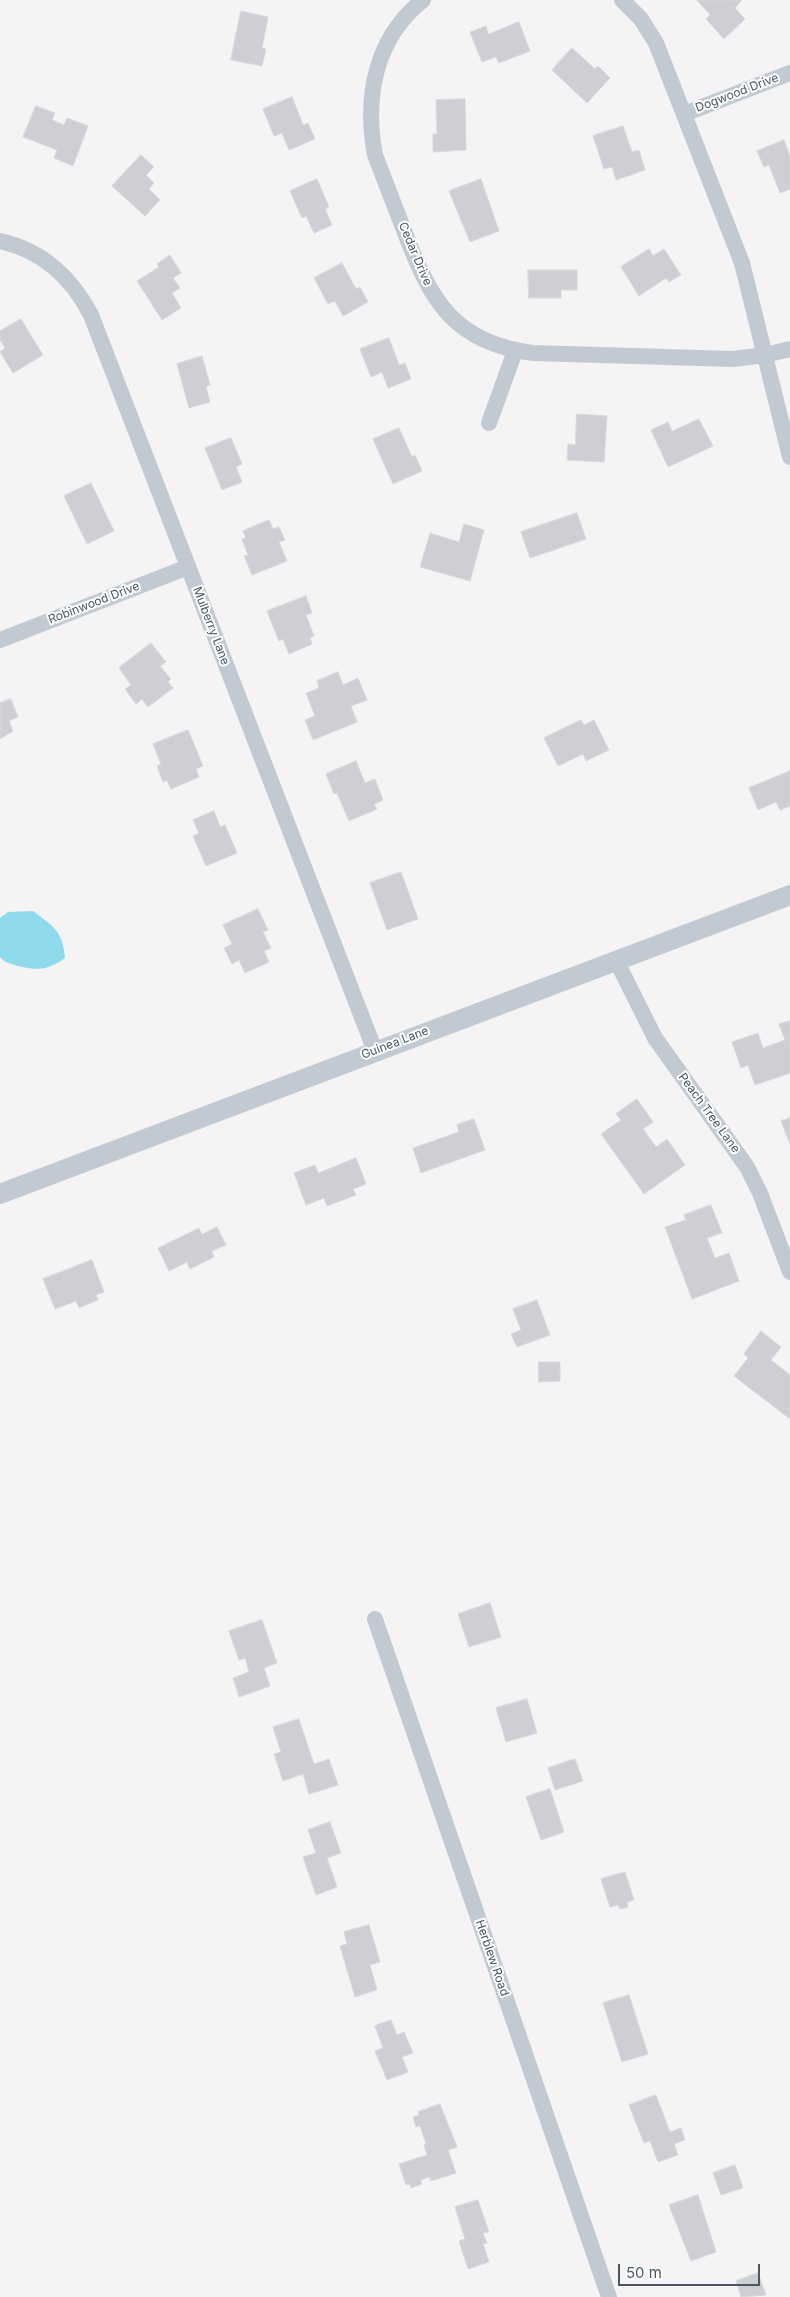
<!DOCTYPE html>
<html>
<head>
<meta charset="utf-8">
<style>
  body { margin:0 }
  #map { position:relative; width:790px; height:2297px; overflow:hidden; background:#f5f3f3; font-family:Inter,sans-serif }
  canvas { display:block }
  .scale { position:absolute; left:618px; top:2264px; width:142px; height:22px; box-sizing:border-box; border:2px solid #4a5661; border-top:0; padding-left:6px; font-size:15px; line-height:18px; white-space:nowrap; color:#4a5661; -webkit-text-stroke:4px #fff; paint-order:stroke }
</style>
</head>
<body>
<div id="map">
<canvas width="790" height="2297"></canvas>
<div class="scale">50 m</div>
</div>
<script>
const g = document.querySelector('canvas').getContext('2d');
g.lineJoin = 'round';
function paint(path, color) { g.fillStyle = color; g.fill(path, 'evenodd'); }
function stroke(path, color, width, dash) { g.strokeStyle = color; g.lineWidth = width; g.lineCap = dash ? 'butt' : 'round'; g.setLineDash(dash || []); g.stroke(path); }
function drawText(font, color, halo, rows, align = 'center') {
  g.font = font + ' Inter,sans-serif'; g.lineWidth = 4; g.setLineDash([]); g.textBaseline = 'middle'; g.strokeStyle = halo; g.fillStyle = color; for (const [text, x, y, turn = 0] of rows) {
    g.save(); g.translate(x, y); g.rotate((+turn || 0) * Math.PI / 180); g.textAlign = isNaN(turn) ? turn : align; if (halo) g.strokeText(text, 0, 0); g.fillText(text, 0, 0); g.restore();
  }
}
paint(new Path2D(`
  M33 911C53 926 63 931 65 958 48 970 38 971 18 966 11 964 5 963 0 957V918L8 912Z`), '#90daee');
const building = new Path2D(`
  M697 0H742L735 8 745 19 724 39 706 19 710 15Z
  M241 11 268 17 262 48 266 49 262 66 231 60Z
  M519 22 530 51 499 63 496 57 482 62 470 32 486 26 488 34Z
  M572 48 595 69 598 66 610 78 587 103 552 70Z
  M292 97 303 125 308 123 315 139 289 150 282 133 274 136 263 109Z
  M465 99 466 150 433 152V134H437L436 100Z
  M36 106 55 113 52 120 64 125 67 118 88 126 73 166 54 158 57 150 23 137Z
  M623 126 632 152 639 150 645 170 616 180 612 167 604 169 593 136Z
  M784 140 790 157V189L780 193 769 165 764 167 757 151Z
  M141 155 154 167 146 175 154 183 149 189 160 200 145 216 112 186Z
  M317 179 329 207 325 209 332 225 314 233 306 216 302 218 290 191Z
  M481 179 499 231 470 242 449 191Z
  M649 249 653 256 664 249 681 275 669 282 666 278 639 296 621 267Z
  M170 255 181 273 173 278 180 288 172 293 181 308 162 320 137 281 159 267 157 264Z
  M342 263 356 289 360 287 368 302 343 316 335 301 328 304 314 278Z
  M528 270H577V290H561V298H529Z
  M21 319 43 355 13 373 0 352 5 348 0 340V331Z
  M389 338 399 365 405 363 411 379 388 388 382 372 371 377 360 349Z
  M202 356 210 385 206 387 210 402 189 408 177 364Z
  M577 414 607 416 604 462 567 460 568 444 575 445Z
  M699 419 713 446 668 467 651 430 668 422 672 431Z
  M399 428 412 457 415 455 422 471 393 484 373 439Z
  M231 438 242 464 236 467 242 482 222 490 205 448Z
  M91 483 114 531 87 544 64 496Z
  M577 513 586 539 530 558 521 532Z
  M269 520 273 529 279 527 285 540 279 542 287 561 252 575 244 556 248 555 242 539 246 538 243 531Z
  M464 524 484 530 470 581 420 567 430 533 459 542Z
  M306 596 312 613 306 615 314 636 310 638 312 644 289 654 283 639 279 641 267 611Z
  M151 643 166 662 160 666 171 679 168 682 173 688 148 707 142 699 136 704 125 689 131 685 119 668Z
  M338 672 343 685 358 678 367 700 351 706 357 722 313 740 305 720 315 716 306 693 319 688 317 681Z
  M11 699 18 717 9 721 13 731 0 739V703Z
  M581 720 584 725 594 720 609 750 586 761 583 754 558 766 544 738Z
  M188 730 203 766 196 769 199 777 171 789 167 780 163 782 157 766 161 764 153 744Z
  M356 761 365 783 375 779 383 800 374 804 377 809 349 821 337 793 334 794 326 774Z
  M790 771V806L780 810 776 802 758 810 749 788Z
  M214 811 220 827 225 825 237 853 206 866 193 836 199 833 193 820Z
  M401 872 418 919 387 930 370 883Z
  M258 909 268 930 263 932 271 948 264 951 269 962 245 973 239 960 232 964 224 948 232 944 223 925Z
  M790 1021V1073L755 1085 748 1065 741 1068 732 1042 758 1033 763 1048 785 1040 779 1024Z
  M637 1099 653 1122 643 1129 656 1147 667 1139 685 1165 644 1194 601 1134 621 1120 616 1114Z
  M790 1118V1144L781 1121Z
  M474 1119 485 1150 421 1173 413 1148 459 1132 457 1125Z
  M356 1158 366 1184 353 1189 356 1195 327 1206 324 1198 306 1205 294 1173 315 1165 318 1173Z
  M711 1205 722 1233 707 1238 715 1258 729 1253 739 1281 692 1299 665 1227 686 1220 684 1215Z
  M217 1227 226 1245 212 1251 214 1257 190 1269 187 1262 169 1271 158 1248 199 1228 202 1234Z
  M92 1260 104 1292 96 1295 98 1300 79 1308 76 1301 55 1309 43 1279Z
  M537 1300 550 1335 517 1347 511 1334 521 1330 513 1309Z
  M761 1331 781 1347 771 1360 790 1375V1419L734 1376 748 1358 744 1354Z
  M539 1362H560V1381L539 1382Z
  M490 1603 501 1637 469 1647 458 1614Z
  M262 1620 277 1663 264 1668 270 1686 239 1697 233 1678 249 1672 245 1658 239 1660 229 1631Z
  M527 1699 537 1733 506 1742 496 1708Z
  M299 1719 314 1764 329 1759 338 1785 309 1794 303 1774 283 1781 274 1754 281 1752 273 1727Z
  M575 1759 583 1781 555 1790 548 1768Z
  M550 1789 564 1832 541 1840 526 1797Z
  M330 1822 341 1853 327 1858 337 1887 316 1895 303 1857 316 1853 308 1830Z
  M625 1872 634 1900 627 1902 628 1907 620 1909 618 1905 610 1907 601 1879Z
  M369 1925 380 1962 370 1965 377 1990 355 1997 340 1946 347 1944 344 1932Z
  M629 1995 648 2054 622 2062 603 2003Z
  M391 2020 397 2035 404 2032 413 2053 402 2057 408 2072 387 2080 375 2051 383 2048 375 2026Z
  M656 2095 670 2132 681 2128 685 2140 674 2144 678 2155 658 2162 650 2141 644 2143 629 2105Z
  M440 2104 457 2147 448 2150 456 2173 431 2181 429 2177 420 2180 422 2184 411 2188 410 2184 406 2185 399 2164 427 2155 424 2145 426 2144 420 2126 416 2127 413 2117 419 2115 418 2112Z
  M735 2165 743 2188 721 2195 713 2173Z
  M698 2195 716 2252 691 2261 669 2205Z
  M478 2200 489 2232 483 2233 487 2243 483 2244 489 2262 468 2269 459 2241 465 2239 455 2207Z
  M758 2273 766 2295 741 2297 736 2281Z`);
paint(building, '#cdcfd5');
stroke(building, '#d7d9de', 1);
stroke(new Path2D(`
  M423 0C375 38 364 98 375 155 385 181 395 207 405 233 431 301 454 343 533 353L733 359 765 355 790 349
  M622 0 641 19 656 43 742 263 790 457
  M684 114 790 73
  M0 241C42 250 72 278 91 315L375 1051
  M489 423 515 351
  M0 640 188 567
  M616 960 655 1038 747 1167 760 1193 790 1272
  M375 1619 609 2297`), '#c1cad2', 16);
stroke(new Path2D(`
  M0 1194 790 895`), '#c1cad2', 20);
drawText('12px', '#4a5661', '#fff', [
  ["Dogwood Drive",737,93,-21],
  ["Cedar Drive",415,254,67],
  ["Robinwood Drive",94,603,-21],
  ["Mulberry Lane",211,626,69],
  ["Guinea Lane",395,1043,-21],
  ["Peach Tree Lane",709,1113,54],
  ["Herblew Road",492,1958,71]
]);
</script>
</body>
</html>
